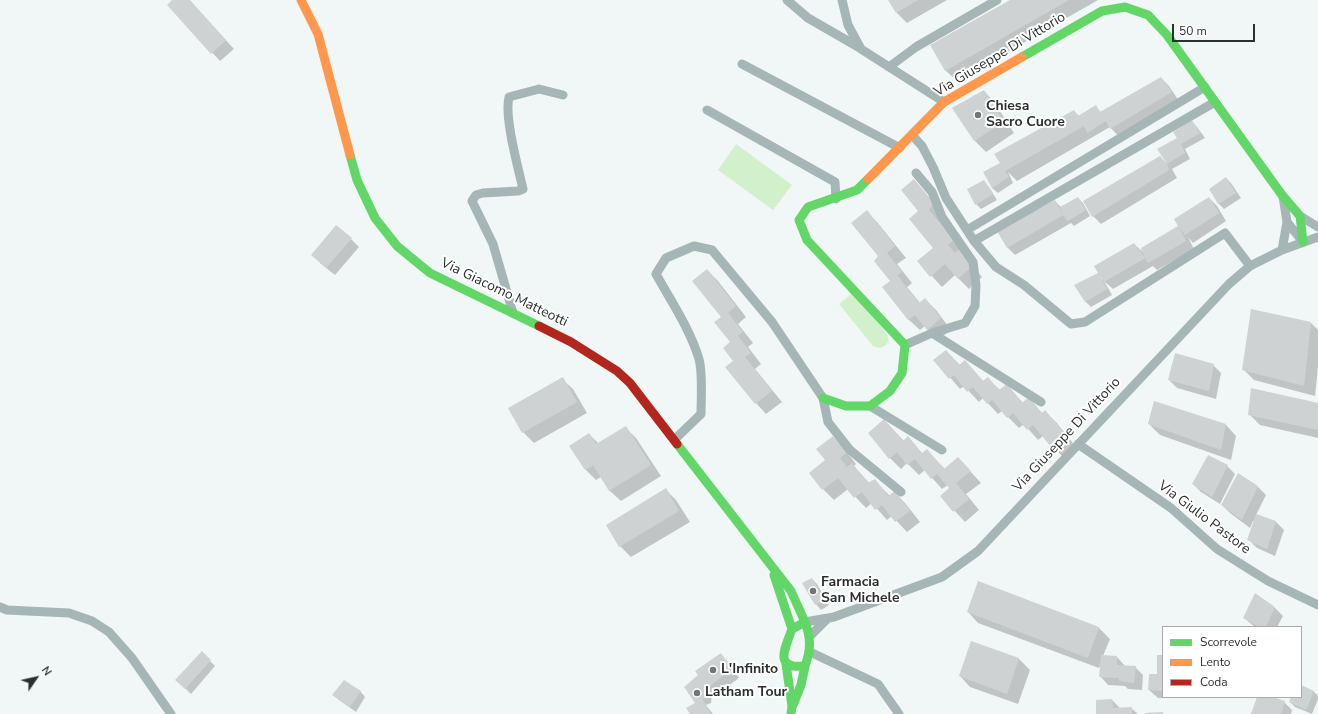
<!DOCTYPE html>
<html>
<head>
<meta charset="utf-8">
<style>
  body { margin:0 }
  #map { position:relative; width:1318px; height:714px; overflow:hidden; background:#f1f6f6; font-family:"Nunito Sans",sans-serif }
  canvas { display:block }
  .legend { position:absolute; left:1162px; top:626px; width:140px; height:72px; box-sizing:border-box; background:#fff; border:1px solid #aaacac; margin:0; padding:5px 7px; list-style:none; font-size:12px; color:#2b302f }
  .legend li { display:flex; align-items:center; gap:8px; height:20px }
  .legend b { width:20px; border:1px solid #aaacac }
  .north { position:absolute; left:16px; top:658px; width:40px; height:40px; -webkit-text-stroke:3px #fff; paint-order:stroke; rotate:56deg; font-size:11px; font-weight:700; line-height:16px; text-align:center; color:#2b302f }
  .north::after { content:''; display:block; margin:auto; width:14px; height:18px; background:#2b302f; clip-path:polygon(50% 0,100% 100%,50% 72%,0 100%) }
  .scale { position:absolute; left:1172px; top:24px; width:83px; height:18px; box-sizing:border-box; border:2px solid #2b302f; border-top:0; padding-left:5px; font-size:12px; line-height:14px; white-space:nowrap; color:#2b302f; -webkit-text-stroke:3px #fff; paint-order:stroke }
</style>
</head>
<body>
<div id="map">
<canvas width="1318" height="714"></canvas>
<ul class="legend">
<li><b style="height:5px;background:#63d668"></b>Scorrevole</li>
<li><b style="height:5px;background:#ff974d"></b>Lento</li>
<li><b style="height:5px;background:#b3261e"></b>Coda</li>
</ul>
<div class="north">N</div>
<div class="scale">50 m</div>
</div>
<script>
const g = document.querySelector('canvas').getContext('2d');
g.lineJoin = 'round';
function paint(path, color) { g.fillStyle = color; g.fill(path, 'evenodd'); }
function stroke(path, color, width, dash) { g.strokeStyle = color; g.lineWidth = width; g.lineCap = dash ? 'butt' : 'round'; g.setLineDash(dash || []); g.stroke(path); }
function drawText(font, color, halo, rows, align = 'center') {
  g.font = font + ' "Nunito Sans",sans-serif'; g.lineWidth = 4; g.setLineDash([]); g.textBaseline = 'middle'; g.strokeStyle = halo; g.fillStyle = color; for (const [text, x, y, turn = 0] of rows) {
    g.save(); g.translate(x, y); g.rotate((+turn || 0) * Math.PI / 180); g.textAlign = isNaN(turn) ? turn : align; if (halo) g.strokeText(text, 0, 0); g.fillText(text, 0, 0); g.restore();
  }
}
paint(new Path2D(`
  M736 144 792 185 773 210 718 170Z
  M854 292 887 334 889 341 885 346 880 348 873 346 839 304Z`), '#d3f0cc');
paint(new Path2D(`
  M173 0H189L234 49 220 61 168 5Z
  M889 0H947L907 23 896 12Z
  M1012 0H1098L957 81 946 71 932 45Z
  M1161 78 1169 86 1179 101 1119 137 1110 127 1017 181 1008 172 1013 183 998 193 992 188 1001 163 1074 111 1079 116 1095 107 1101 112Z
  M984 91 994 102 1014 133 986 152 975 141 954 108Z
  M1192 122 1197 127 1205 138 1185 149 1190 159 1172 169 1177 178 1101 224 1093 216 1167 163 1178 138Z
  M1226 178 1231 183 1241 198 1224 209 1219 204 1210 189Z
  M914 181 944 215 970 262 982 277 969 289 955 275 942 287 918 261 934 248 920 211Z
  M984 182 989 187 997 200 981 209 976 204Z
  M1078 198 1083 203 1090 216 1074 226 1071 223 1015 255 1007 247 1055 201 1061 207Z
  M1209 198 1217 206 1226 221 1193 243 1188 237 1194 249 1157 270 1153 266 1113 289 1104 281 1112 295 1091 307 1086 302 1076 286 1098 275 1102 280 1134 244 1144 253 1180 226Z
  M867 212 877 222 906 258 897 264 912 283 907 287 920 303 925 299 936 310 951 330 938 340 925 326 920 330 909 320 884 287 891 282 879 256Z
  M351 239 359 247 335 275 320 263Z
  M707 270 718 281 746 317 738 324 753 343 748 347 761 364 755 369 782 402 766 414 756 403 734 361 732 342Z
  M1311 323 1318 330V367L1315 396 1254 380 1243 369Z
  M946 351 960 365 965 361 984 382 988 379 1000 390 1007 385 1023 403 1028 399 1043 414 1045 412 1056 422 1076 447 1063 457 1043 436 1038 440 1024 424 1019 428 1002 411 998 414 983 398 979 402 964 386 960 389 935 360Z
  M1213 365 1221 373 1216 399 1177 388 1169 380Z
  M562 379 573 389 587 413 534 443 523 432Z
  M1318 404V438L1260 425 1249 414Z
  M884 420 904 441 908 438 923 454 927 451 945 469 958 458 981 483 966 494 979 510 965 522 941 496 950 488 948 485 942 489 925 470 919 475 907 463 901 469 890 458Z
  M1149 424 1226 425 1236 436 1231 460 1160 435Z
  M625 427 636 438 661 476 621 501 610 491 601 477 596 480 586 470 571 446 589 434 599 444Z
  M833 437 844 448 856 464 854 466 870 484 874 480 890 496 894 492 905 503 920 522 907 532 892 516 887 520 872 503 866 508 848 489 834 500 823 489 810 473 826 460Z
  M1227 466 1235 474 1220 504 1201 492 1193 484Z
  M1238 475 1258 487 1266 495 1256 515 1276 522 1284 530 1275 556 1257 548 1249 540 1255 522 1253 521 1250 528 1230 513 1222 505Z
  M666 490 676 500 690 522 631 557 620 546 607 525Z
  M812 579 817 584 829 605 821 610 816 604Z
  M979 582 1099 628 1110 639 1103 656 1117 657 1125 666 1135 667 1143 675 1142 690 1128 689 1125 686 1108 685 1100 676 1101 663 1099 668 978 623 968 612Z
  M1255 595 1275 608 1283 616 1277 627H1255L1244 618Z
  M972 642 1019 659 1030 670 1018 704 970 687 960 676Z
  M202 653 215 666 191 694 177 680Z
  M721 655 729 663 739 678 716 695 712 691 711 703 706 705 713 714H691Z
  M1163 656V697H1178V698H1158L1149 690 1158 675Z
  M1301 686 1314 692 1318 696V699L1312 714 1295 707 1290 702 1292 697H1301Z
  M360 691 365 697 356 712 339 700 334 695Z
  M1258 697H1270L1284 702 1292 710 1291 714H1252Z
  M1112 700 1120 708H1131L1138 714H1097Z`), '#0003');
paint(new Path2D(`
  M172 0H190L226 40 211 54 167 5Z
  M888 0H918L896 13Z
  M1010 0H1069L945 71 930 45Z
  M1161 77 1172 92 1110 129 1106 121 1087 133 1084 126 1005 171 1009 177 992 188 983 172 1000 163 994 154 1074 110 1078 116 1096 105 1100 112Z
  M984 90 1004 122 974 141 952 108Z
  M1192 120 1200 133 1181 144 1185 153 1167 164 1169 170 1092 217 1083 201 1160 156 1167 164 1157 149 1177 138 1173 132Z
  M1226 177 1236 193 1218 204 1209 189Z
  M914 179 934 203 929 210 954 240 948 245 955 253 959 250 972 266 958 279 945 264 930 277 917 261 933 248 909 219 918 211 901 190Z
  M984 180 993 194 975 205 967 189Z
  M1078 197 1086 210 1068 221 1063 215 1060 207Z
  M1209 197 1219 213 1185 235 1179 227 1186 241 1148 263 1145 258 1104 282 1099 275 1107 289 1085 302 1074 285 1098 273 1094 266 1134 243 1145 258 1141 248 1178 226 1174 219Z
  M1055 200 1063 215 1007 248 997 231Z
  M867 210 895 246 887 253 902 272 897 275 919 303 925 298 941 318 927 330 915 315 908 320 882 287 890 281 874 261 878 256 851 223Z
  M336 225 352 238 326 268 311 255Z
  M707 269 736 306 728 313 743 332 738 336 751 353 745 357 772 391 755 404 725 367 733 361 723 348 730 342 714 322 721 317 692 281Z
  M1251 309 1311 322 1304 386 1242 370Z
  M946 350 959 365 965 360 983 381 988 377 999 390 1007 384 1022 403 1029 397 1042 413 1045 410 1066 435 1051 447 1033 425 1027 430 1013 413 1007 418 992 400 987 404 973 387 967 392 954 375 949 379 933 360Z
  M1175 353 1214 364 1209 391 1168 380Z
  M563 377 577 402 522 433 508 408Z
  M1251 388 1318 403V430L1248 415Z
  M1154 401 1226 424 1221 450 1148 424Z
  M884 419 903 441 908 436 922 453 927 449 944 469 958 457 971 471 956 483 969 499 953 512 940 496 949 488 937 474 931 479 915 459 907 465 897 452 889 459 868 433Z
  M626 426 651 465 609 491 593 465 585 470 569 446 589 433 596 444Z
  M833 436 846 453 840 458 847 467 852 463 868 483 875 479 888 496 895 491 910 511 895 522 882 505 875 510 862 492 854 498 838 478 822 490 809 473 825 460 816 449Z
  M1208 455 1228 465 1212 497 1192 484Z
  M1238 473 1258 486 1242 520 1221 505Z
  M666 488 679 511 619 547 606 525Z
  M1256 514 1276 521 1267 549 1247 540Z
  M812 578 824 599 815 605 802 583Z
  M978 581 1099 627 1088 658 967 612Z
  M1255 593 1275 607 1266 627H1259L1243 618Z
  M971 641 1019 658 1007 694 959 676Z
  M202 651 211 660 185 689 175 680Z
  M721 653 732 669 707 688 706 698 702 699 711 714H690L686 708 695 703 684 687 698 675 695 671Z
  M1101 655 1117 656V665L1136 666 1134 683 1119 681V678L1099 677Z
  M1157 655H1163V691L1148 690 1149 674H1157Z
  M344 680 361 691 350 707 332 695Z
  M1301 685 1314 691 1306 710 1289 702 1291 697H1301Z
  M1257 697H1273L1285 701 1281 714H1251Z
  M1112 699 1113 708 1132 707V714H1096V700Z
  M1163 712V714H1145V713Z`), '#cfd2d2');
stroke(new Path2D(`
  M787 0 808 18 860 48
  M842 0 848 25 861 49 944 102
  M742 64 900 148
  M889 67 916 47 997 0
  M707 110 835 182 836 199
  M912 135 922 146 933 167 946 198 974 241 996 267 1024 285 1071 324 1085 322 1225 233 1250 266
  M1300 216 1318 227
  M1287 222 1303 242
  M967 230 1205 87
  M974 241 1215 102
  M1282 250 1287 222 1283 196
  M513 313 493 244 472 201 476 195 483 193 518 191 523 189C518 167 504 117 509 97L539 89 563 95
  M932 333 1041 402
  M905 345 932 333 965 323 975 306 976 285 973 262 942 217 932 192 916 173
  M870 406 942 450
  M674 440 701 414C701 400 703 373 699 359 690 329 671 301 656 274L666 258 694 246 712 250 772 322 823 398 828 422 850 450 901 492
  M1078 444 1171 508 1217 549 1268 581 1318 605
  M0 607 7 610 69 613 92 621 109 632 132 658 171 714
  M805 622 834 617 942 577 978 551 1229 284 1250 266 1282 250 1318 237
  M811 635 827 619
  M810 652 878 684 899 714`), '#a6b5b5', 9);
stroke(new Path2D(`
  M1022 57 1102 11 1125 7 1148 15 1167 35 1282 195 1300 216 1303 242
  M350 155 357 180 375 218 397 246 430 273 539 326
  M823 398 846 406H870L890 391 902 373 905 345 807 240 799 220 808 207 857 190 868 179
  M677 444 791 591 805 622
  M774 575 792 629
  M805 622C811 638 811 650 805 666 773 669 785 649 792 629Z
  M786 664 792 706 791 714
  M793 705 801 685 805 666`), '#63d668', 9);
stroke(new Path2D(`
  M301 0 318 34 350 155
  M868 179 944 102 1022 57`), '#ff974d', 9);
stroke(new Path2D(`
  M539 326 571 342 617 371 630 383 677 444`), '#b3261e', 9);
for (const [x, y, r, color] of [
  [978,115,4,"#707575"],
  [813,591,4,"#707575"],
  [713,670,4,"#707575"],
  [697,693,4,"#707575"]
]) { const dot = new Path2D(); dot.arc(x, y, r, 0, 2 * Math.PI); g.fillStyle = color; g.fill(dot); stroke(dot, '#fff', 1.5); }
drawText('14px', '#2b302f', '#fff', [
  ["Via Giuseppe Di Vittorio",1000,55,-31],
  ["Via Giacomo Matteotti",504,293,26],
  ["Via Giuseppe Di Vittorio",1067,435,-47],
  ["Via Giulio Pastore",1204,518,37]
]);
drawText('bold 14px', '#2b302f', '#fff', [
  ["Chiesa",986,107],
  ["Sacro Cuore",986,123],
  ["Farmacia",821,583],
  ["San Michele",821,599],
  ["L'Infinito",721,670],
  ["Latham Tour",705,693]
], 'left');
</script>
</body>
</html>
